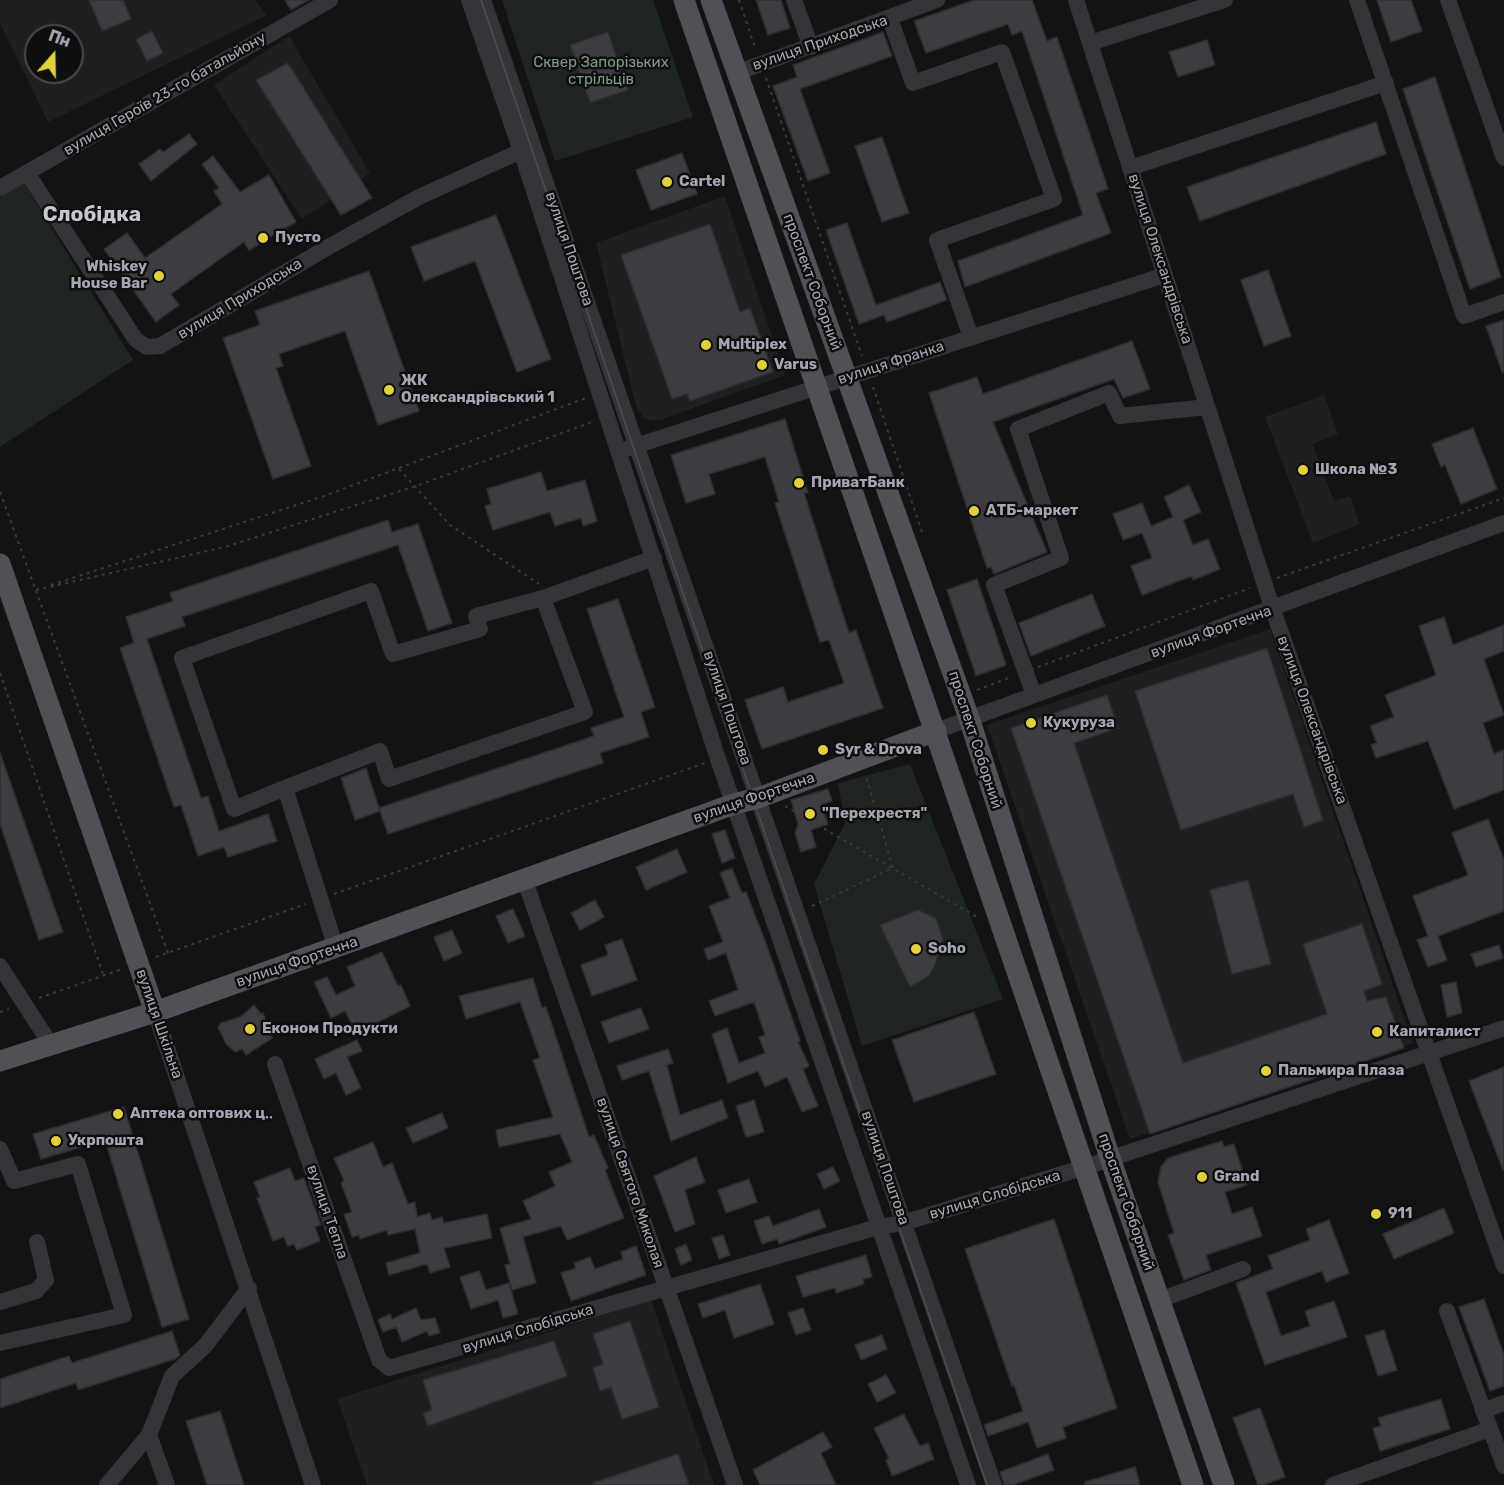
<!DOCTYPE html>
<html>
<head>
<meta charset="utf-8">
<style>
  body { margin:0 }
  #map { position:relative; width:1504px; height:1485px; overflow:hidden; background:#131314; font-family:Rubik,sans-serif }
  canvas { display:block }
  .north { position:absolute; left:24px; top:24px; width:60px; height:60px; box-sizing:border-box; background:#0e0e0f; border:2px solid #4a4b51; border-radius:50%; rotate:20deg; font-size:16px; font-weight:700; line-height:24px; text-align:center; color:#a5a6b3 }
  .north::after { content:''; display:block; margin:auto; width:21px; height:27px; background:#e2d13d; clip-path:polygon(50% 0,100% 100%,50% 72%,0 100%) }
</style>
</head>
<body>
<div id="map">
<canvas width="1504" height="1485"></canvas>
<div class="north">Пн</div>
</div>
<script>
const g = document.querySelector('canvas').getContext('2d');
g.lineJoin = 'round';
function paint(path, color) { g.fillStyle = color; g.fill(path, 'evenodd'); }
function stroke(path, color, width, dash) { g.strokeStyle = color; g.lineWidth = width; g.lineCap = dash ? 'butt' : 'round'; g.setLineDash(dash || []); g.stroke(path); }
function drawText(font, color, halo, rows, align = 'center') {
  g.font = font + ' Rubik,sans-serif'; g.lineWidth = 5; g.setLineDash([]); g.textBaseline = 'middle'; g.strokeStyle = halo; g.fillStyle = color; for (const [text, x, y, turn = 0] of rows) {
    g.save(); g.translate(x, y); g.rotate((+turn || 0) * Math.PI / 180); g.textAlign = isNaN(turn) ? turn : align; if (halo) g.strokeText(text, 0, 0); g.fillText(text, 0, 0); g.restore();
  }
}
paint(new Path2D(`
  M0 0H255L267 15 48 122 0 23ZM36 36H72V72H36Z
  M289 36 370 173 302 219 214 85Z
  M725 196 785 375 660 420H648L643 417 636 406 596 243Z
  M1324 395 1338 434 1312 444 1334 501 1350 496 1360 524 1313 543 1265 417Z
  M1270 629 1413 1043 1130 1139 987 725Z
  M651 1300 714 1485H367L337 1399Z`), '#1f1f21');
paint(new Path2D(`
  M502 0H653L693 117 555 161Z
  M24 183 133 360 0 447V197Z
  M910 764 1003 999 862 1046 814 884 845 823 838 783Z`), '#1f2621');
const building = new Path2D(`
  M89 0H123L131 19 102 31Z
  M285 0H309L291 10Z
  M756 0H781L790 28 768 35Z
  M974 0H1032L1047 41 1057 37 1108 189 1096 193 1111 233 965 287 958 261 1083 215 1022 31 1012 35 1008 24 926 53 914 21Z
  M1377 0H1411L1422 31 1391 42Z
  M152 31 163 53 147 61 136 39Z
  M608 32 628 90 590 103 570 45Z
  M883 32 892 56 800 89 830 173 808 181 773 86 797 77 793 65Z
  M1207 40 1215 65 1178 77 1169 52Z
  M288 63 372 198 341 215 256 80Z
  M1435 77 1501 277 1470 289 1403 89Z
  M1376 122 1386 154 1200 221 1187 187Z
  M189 134 197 144 151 181 139 164 160 149 163 152Z
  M882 137 909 213 882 222 855 146Z
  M682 153 697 194 651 210 636 170Z
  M213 156 240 192 269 175 296 222 272 236 259 240 261 243 249 250 244 242 171 294 179 305 156 322 104 249 127 233 145 258 222 204 214 191 219 188 202 164Z
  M496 215 551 359 517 372 475 261 424 281 411 247Z
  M847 223 876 305 940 282 947 300 887 322 884 315 859 324 826 230Z
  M710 224 740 312 750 308 773 372 690 401 687 394 672 399 621 255Z
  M1268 270 1291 336 1264 346 1241 280Z
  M369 271 419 411 378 425 345 331 279 354 283 366 276 368 311 466 273 479 223 338 260 325 255 311Z
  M1504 320V372H1502L1486 326Z
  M1132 341 1150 389 1123 398 1114 379 993 422 1047 552 994 574 991 567 987 568 929 393 977 377 983 394Z
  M785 419 808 493H804L849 633 856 630 883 708 762 749 745 700 783 687 788 702 844 683 829 640 820 642 775 503 779 502 765 457 709 474 715 494 686 503 671 455Z
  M1473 428 1497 489 1461 504 1445 465 1441 467 1432 444Z
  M541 472 547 491 585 480 597 521 583 526 581 518 555 526 550 512 493 530 485 506 491 504 487 489Z
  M1189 485 1201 512 1183 520 1193 545 1208 539 1220 569 1193 580 1192 576 1142 595 1131 566 1152 558 1142 533 1123 540 1113 514 1142 503 1151 526 1173 517 1164 497Z
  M388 520 392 532 418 524 452 623 428 631 398 545 182 617 185 626 147 639 201 798 208 796 219 831 268 814 277 841 228 857 224 847 198 856 181 805 174 807 120 648 134 643 126 617 173 601 170 593Z
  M977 579 1006 665 976 676 947 590Z
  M1092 594 1105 626 1031 656 1019 623Z
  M618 599 655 707 641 712 649 737 600 753 603 763 388 834 379 808 594 736 591 728 624 717 587 609Z
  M1444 617 1453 645 1504 625V651L1484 659 1504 715 1483 723 1494 754 1504 750V790L1454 809 1428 741 1376 758 1371 745 1377 743 1370 726 1394 717 1385 695 1436 675 1419 626Z
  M1267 648 1323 820 1304 827 1293 794 1181 830 1135 691Z
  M1107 695 1118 728 1074 743 1183 1063 1327 1014 1303 944 1362 924 1382 984 1364 991 1367 1001 1386 997 1404 1048 1150 1134 1011 728Z
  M0 753 63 932 39 940 0 824Z
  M366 768 380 811 355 820 341 778Z
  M828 789 832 801 821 805 828 824 811 830 816 847 801 852 795 833 798 824 791 800Z
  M1488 819 1504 860V911L1438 936 1447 960 1428 967 1417 940 1428 936 1413 896 1468 875 1452 833Z
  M725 830 735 858 722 863 712 834Z
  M677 849 687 872 646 890 636 867Z
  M732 868 742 893 746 892 767 946 800 1041 798 1042 809 1066 803 1069 818 1106 802 1112 787 1077 765 1087 758 1071 728 1083 712 1034 727 1028 739 1063 765 1053 759 1037 765 1035 754 1002 715 1016 709 1001 738 990 726 953 708 960 704 949 723 942 709 906 730 898 720 873Z
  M1248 880 1271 964 1232 974 1210 890Z
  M595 900 604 917 580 930 571 913Z
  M513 909 525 936 508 943 496 916Z
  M918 910 936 918 943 939 935 965 929 976 910 987 880 925Z
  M452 930 462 953 444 961 434 937Z
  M622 939 637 980 592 996 581 965 608 955 605 945Z
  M1499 945 1503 958 1476 967 1471 954Z
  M382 952 398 986 401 985 410 1006 356 1033 345 1011 331 1018 314 982 327 977 336 995 355 986 347 967Z
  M533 978 542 1008 546 1007 589 1137 594 1135 608 1168 605 1170 624 1218 567 1240 561 1226 523 1237 536 1283 512 1290 505 1265 510 1264 500 1228 531 1219 523 1201 555 1186 549 1172 572 1162 560 1134 499 1147 496 1130 553 1117 533 1060 540 1058 520 1002 466 1019 459 996Z
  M1456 982 1462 1013 1447 1017 1441 985Z
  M254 1005 261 1014 263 1013 272 1038 246 1055 242 1049 235 1052 226 1044 218 1027 221 1023 240 1017Z
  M641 1008 649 1029 609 1043 601 1022Z
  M974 1012 996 1074 914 1102 892 1040Z
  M357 1040 362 1051 347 1057 361 1088 346 1095 336 1073 324 1079 315 1059Z
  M668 1049 673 1063 667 1065 680 1115 722 1100 728 1118 671 1141 649 1071 622 1080 617 1066Z
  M1504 1067V1170H1503L1469 1081Z
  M754 1100 764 1132 746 1137 736 1106Z
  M124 1107 189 1319 162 1327 105 1140 41 1159 33 1134Z
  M442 1113 448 1128 413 1143 406 1128Z
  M1222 1141 1224 1147 1234 1144 1247 1185 1225 1192 1232 1214 1252 1207 1262 1236 1206 1255 1211 1270 1184 1280 1168 1235 1174 1233 1158 1182 1161 1167 1168 1158Z
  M373 1142 383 1167 392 1163 408 1204 415 1202 417 1217 430 1213 432 1220 442 1217 444 1223 487 1214 492 1238 444 1248 450 1267 430 1273 427 1264 389 1275 386 1263 420 1253 415 1229 388 1235 387 1230 360 1239 359 1235 352 1237 344 1214 352 1212 341 1183 344 1181 334 1158Z
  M696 1157 705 1182 685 1190 695 1224 675 1232 654 1176Z
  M833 1167 840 1181 824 1189 817 1174Z
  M290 1168 295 1181 304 1178 321 1225 315 1227 320 1241 297 1250 294 1244 288 1246 284 1237 273 1241 257 1198 260 1197 254 1182Z
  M749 1179 757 1202 726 1213 718 1190Z
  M1444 1208 1454 1233 1394 1259 1383 1234Z
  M819 1209 826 1227 779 1244 777 1239 762 1244 754 1221 769 1216 773 1226Z
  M1054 1219 1117 1408 1063 1427 1066 1438 1037 1448 1028 1422 988 1436 984 1425 1023 1411 1014 1385 1012 1386 965 1249Z
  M1329 1220 1349 1273 1326 1282 1322 1271 1266 1292 1281 1336 1310 1326 1305 1311 1334 1301 1347 1337 1265 1365 1236 1283 1273 1269 1268 1256 1310 1240 1306 1229Z
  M723 1235 730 1255 719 1259 712 1238Z
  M686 1244 692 1260 681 1265 675 1249Z
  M636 1246 646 1275 571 1301 561 1273 576 1268 574 1263 590 1257 595 1269 623 1259 621 1252Z
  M866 1255 872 1277 863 1279 864 1284 836 1293 835 1288 803 1297 796 1276Z
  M479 1271 486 1290 509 1283 518 1314 503 1318 498 1300 471 1309 460 1277Z
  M760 1284 774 1324 734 1338 725 1310 703 1318 698 1304Z
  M1484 1299 1504 1355V1386L1490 1391 1459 1307Z
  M416 1308 421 1320 435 1318 440 1333 429 1336 427 1331 402 1342 396 1327 383 1332 378 1320 390 1314 392 1319Z
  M803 1308 811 1330 796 1335 788 1313Z
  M630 1321 659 1407 622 1419 611 1387 600 1391 593 1368 603 1364 593 1334Z
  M1384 1330 1397 1370 1378 1376 1365 1336Z
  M172 1331 180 1355 175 1359 78 1390 76 1383 0 1408V1379L69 1356 72 1363Z
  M882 1335 887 1349 861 1360 855 1345Z
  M554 1341 567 1376 428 1426 423 1413 432 1410 423 1380Z
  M886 1375 896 1393 877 1402 868 1384Z
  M1441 1399 1450 1429 1380 1451 1373 1428 1381 1426 1378 1418Z
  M1260 1408 1285 1477 1263 1485H1258L1233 1418Z
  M220 1411 244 1485H207L186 1421Z
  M904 1414 920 1446 928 1443 934 1459 892 1476 886 1460 889 1459 874 1428Z
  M823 1432 832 1447 821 1453 836 1485H760L753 1470Z
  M678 1454 689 1485H593V1483Z
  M1048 1454 1054 1470 1013 1485H1004L1000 1472Z
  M1135 1467 1140 1485H1085V1482Z`);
paint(building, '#3d3d41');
stroke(building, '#2e2d30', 1.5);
stroke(new Path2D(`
  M739 0 756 50
  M766 78 862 356
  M873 387 923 535
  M399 469 450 525 539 584
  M0 492 168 953
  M1277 578 1504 498
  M51 585 324 496 586 398
  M36 590 225 547 416 486 592 422
  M1038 667 1250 588
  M0 673 103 974
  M977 690 1011 677
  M785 806 977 917
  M334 894 705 763
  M812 906 893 868 866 776
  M156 957 306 904
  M39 998 122 969
  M0 1012 9 1009`), '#3a3a40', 2, [3, 4.5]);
stroke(new Path2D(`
  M469 0 521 151 718 759 968 1485
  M483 0 994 1485
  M794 0 811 47
  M1076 0 1273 610 1504 1266
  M1357 0 1464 316 1504 302
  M1448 0 1504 158
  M890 19 913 83 1002 52 1054 199 937 240 971 337
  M1090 43 1225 0
  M736 73 937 0
  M1130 168 1386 83
  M27 173 136 340 147 347 160 346 330 246 421 196 521 151
  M0 188 330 0
  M626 449 1165 275
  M543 598 654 558
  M1034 695 994 585 1061 558 1018 429 1109 393 1120 416 1207 407
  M936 731 1504 523
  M285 788 380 751 389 779 585 712 543 598 476 616 480 629 393 654 371 591 182 658 234 809 285 788 336 948
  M525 881 735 1485
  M0 966 51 1045
  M155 1012 313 1485
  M275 1064 379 1360 389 1368 878 1227 903 1223 1085 1167 1504 1028
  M0 1149 14 1181 78 1164 124 1315 0 1343
  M1160 1300 1243 1269
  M0 1302 36 1291 46 1280 37 1242
  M1447 1311 1504 1466
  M1483 1411 1504 1403
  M149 1435 167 1485
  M107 1485 149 1435 172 1376 205 1346 249 1288
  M1333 1485 1490 1429`), '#343439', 16);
stroke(new Path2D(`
  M684 0 1193 1485
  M711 0 969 718 1110 1158 1224 1485
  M0 564 155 1012
  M0 1061 155 1012 734 804 758 798 936 731`), '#505057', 21);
stroke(new Path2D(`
  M481 0 987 1485`), '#4d4d54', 1.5);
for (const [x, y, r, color] of [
  [667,182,6,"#e2d13d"],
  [263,238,6,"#e2d13d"],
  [159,276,6,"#e2d13d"],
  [706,345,6,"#e2d13d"],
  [762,365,6,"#e2d13d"],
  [389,390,6,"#e2d13d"],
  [1303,470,6,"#e2d13d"],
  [799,483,6,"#e2d13d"],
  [974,511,6,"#e2d13d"],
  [1031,723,6,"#e2d13d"],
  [823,750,6,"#e2d13d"],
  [810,814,6,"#e2d13d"],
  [916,949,6,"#e2d13d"],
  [250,1029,6,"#e2d13d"],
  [1377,1032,6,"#e2d13d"],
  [1266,1071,6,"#e2d13d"],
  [118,1114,6,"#e2d13d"],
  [56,1141,6,"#e2d13d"],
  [1202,1177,6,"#e2d13d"],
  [1376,1214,6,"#e2d13d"]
]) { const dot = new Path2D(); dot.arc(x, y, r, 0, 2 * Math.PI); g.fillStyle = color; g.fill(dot); stroke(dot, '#0e0e0f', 2); }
drawText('15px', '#a5a6b3', '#0e0e0f', [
  ["вулиця Приходська",820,43,-19],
  ["вулиця Героїв 23-го батальйону",165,94,-30],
  ["вулиця Поштова",569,249,71],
  ["вулиця Олександрівська",1160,259,72],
  ["проспект Соборний",812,282,70],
  ["вулиця Приходська",240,299,-31],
  ["вулиця Франка",891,363,-18],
  ["вулиця Фортечна",1211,632,-20],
  ["вулиця Поштова",727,708,71],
  ["вулиця Олександрівська",1312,720,70],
  ["проспект Соборний",975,740,72],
  ["вулиця Фортечна",754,798,-19],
  ["вулиця Фортечна",297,962,-19],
  ["вулиця Шкільна",159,1024,71],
  ["вулиця Поштова",885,1168,71],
  ["вулиця Святого Миколая",630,1183,71],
  ["вулиця Слобідська",995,1195,-17],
  ["проспект Соборний",1126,1202,71],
  ["вулиця Тепла",327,1212,71],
  ["вулиця Слобідська",528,1329,-17]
]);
drawText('15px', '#7e9d87', '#0e0e0f', [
  ["Сквер Запорізьких",601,63],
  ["стрільців",601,80]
]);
drawText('bold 15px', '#a5a6b3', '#0e0e0f', [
  ["Cartel",679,182],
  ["Пусто",275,238],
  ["Whiskey",147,267,"right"],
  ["House Bar",147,284,"right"],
  ["Multiplex",718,345],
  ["Varus",774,365],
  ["ЖК",401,381],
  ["Олександрівський 1",401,398],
  ["Школа №3",1315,470],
  ["ПриватБанк",811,483],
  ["АТБ-маркет",986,511],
  ["Кукуруза",1043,723],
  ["Syr & Drova",835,750],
  ["\"Перехрестя\"",822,814],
  ["Soho",928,949],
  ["Економ Продукти",262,1029],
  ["Капиталист",1389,1032],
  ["Пальмира Плаза",1278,1071],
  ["Аптека оптових ц‥",130,1114],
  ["Укрпошта",68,1141],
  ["Grand",1214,1177],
  ["911",1388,1214]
], 'left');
drawText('bold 21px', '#c6c6d0', '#0e0e0f', [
  ["Слобідка",92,215]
]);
</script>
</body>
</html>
